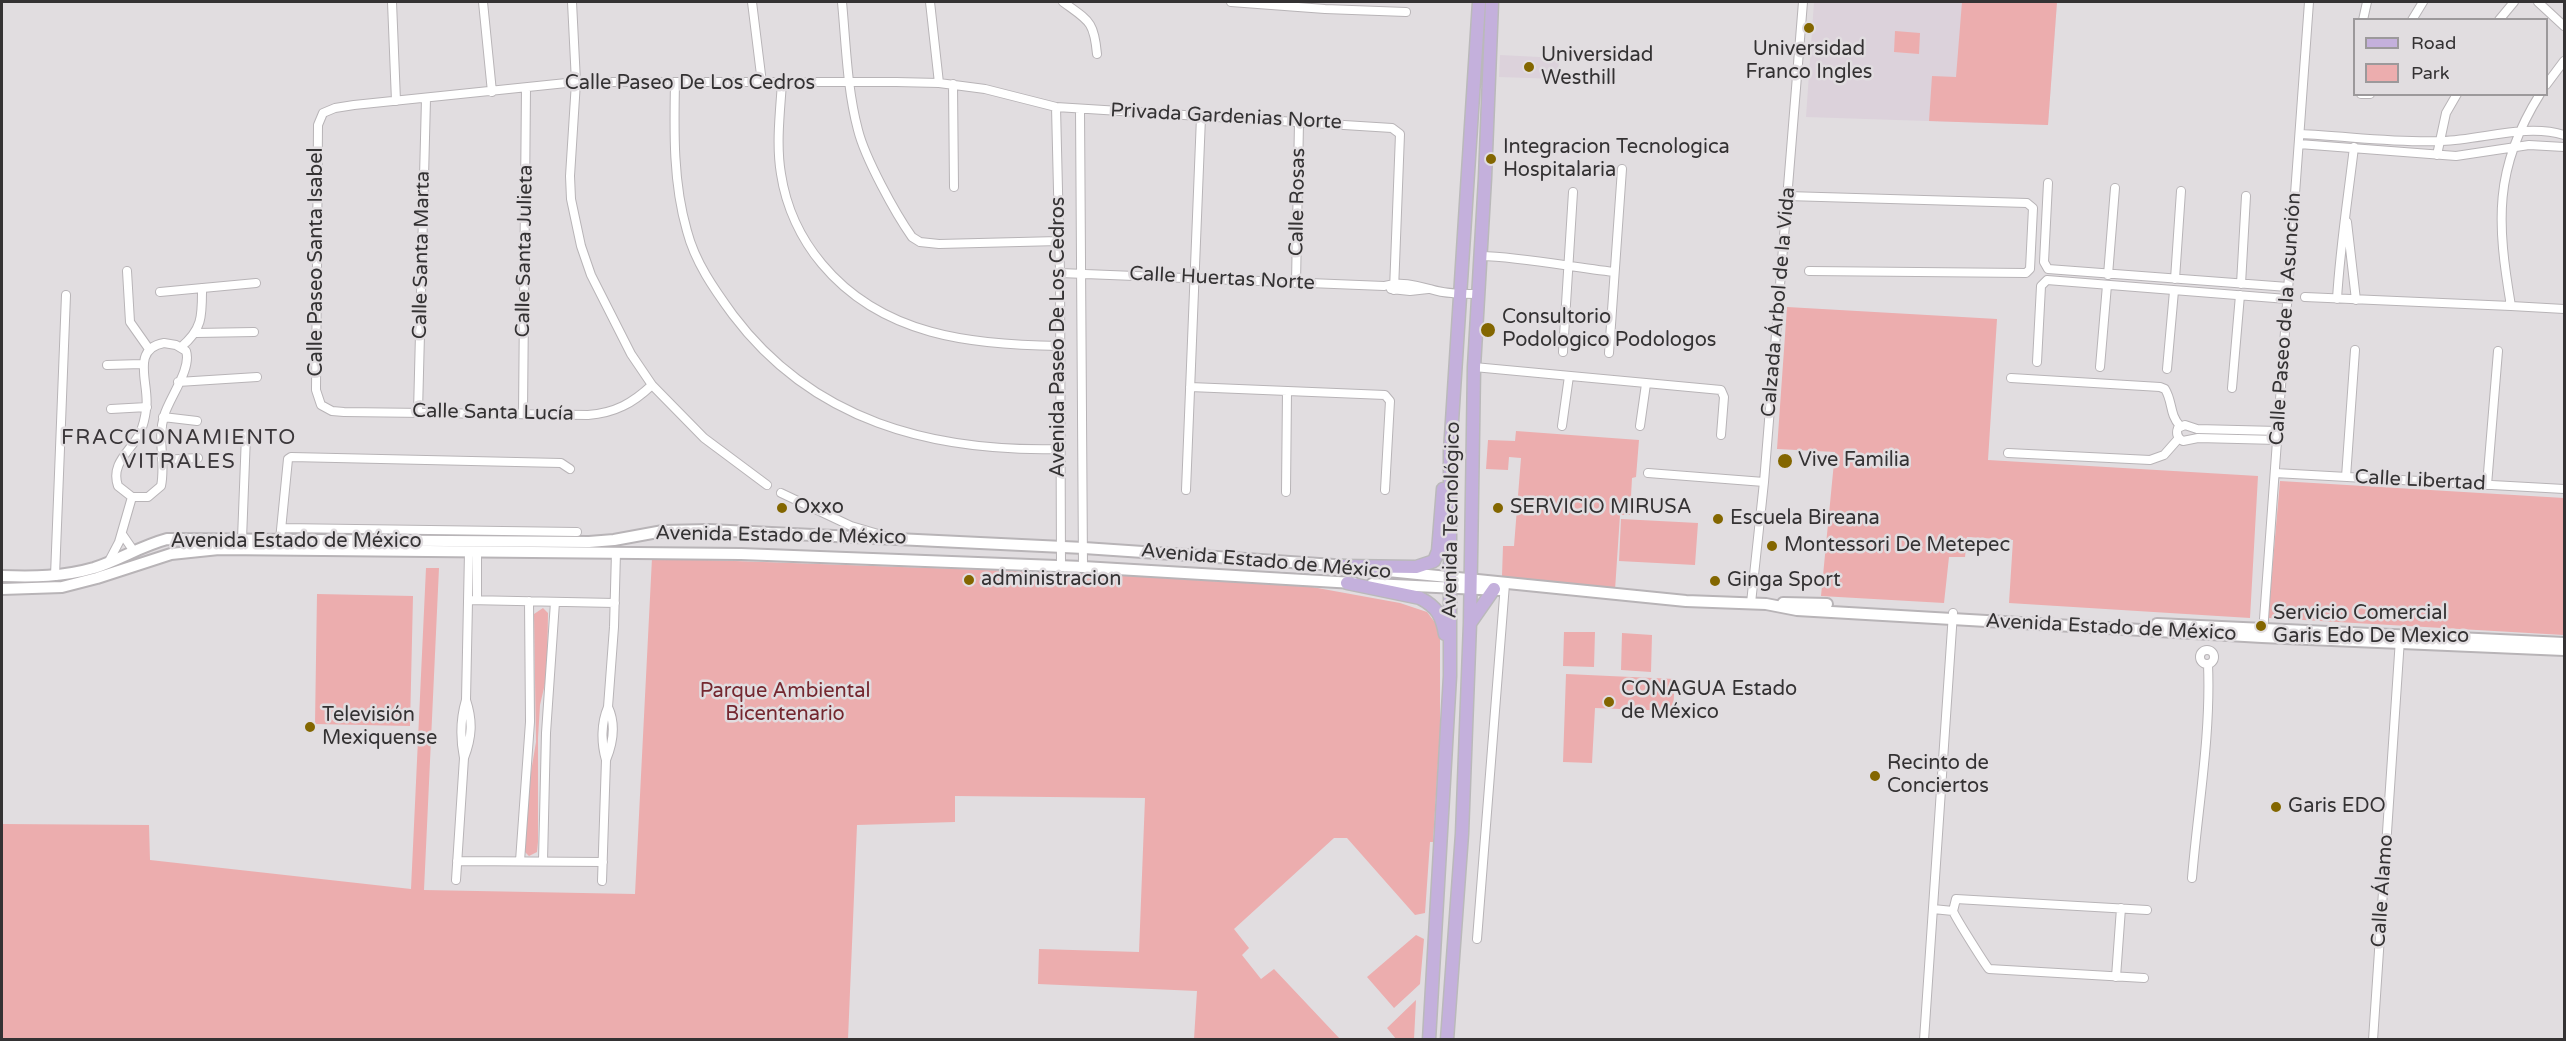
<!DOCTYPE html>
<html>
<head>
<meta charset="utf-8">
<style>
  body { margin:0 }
  #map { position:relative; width:2566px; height:1041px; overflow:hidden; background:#e1dde0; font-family:"Varela Round",sans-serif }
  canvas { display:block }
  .frame { position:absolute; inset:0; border:3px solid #343233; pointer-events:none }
  .legend { position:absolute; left:2353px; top:18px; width:195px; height:78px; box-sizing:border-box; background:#e1dde0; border:2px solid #9c999b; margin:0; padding:8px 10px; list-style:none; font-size:18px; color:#343233 }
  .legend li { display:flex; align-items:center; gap:12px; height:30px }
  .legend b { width:30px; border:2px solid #9c999b }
</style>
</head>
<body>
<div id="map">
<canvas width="2566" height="1041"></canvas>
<div class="frame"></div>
<ul class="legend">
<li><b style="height:8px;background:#c4b0dc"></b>Road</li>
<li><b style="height:16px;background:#ecadae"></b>Park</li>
</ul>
</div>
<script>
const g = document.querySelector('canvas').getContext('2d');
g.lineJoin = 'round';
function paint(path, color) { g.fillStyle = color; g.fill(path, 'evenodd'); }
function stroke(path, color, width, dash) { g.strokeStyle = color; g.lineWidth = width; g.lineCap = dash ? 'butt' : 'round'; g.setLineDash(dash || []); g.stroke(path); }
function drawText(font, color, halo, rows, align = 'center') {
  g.font = font + ' "Varela Round",sans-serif'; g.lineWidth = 5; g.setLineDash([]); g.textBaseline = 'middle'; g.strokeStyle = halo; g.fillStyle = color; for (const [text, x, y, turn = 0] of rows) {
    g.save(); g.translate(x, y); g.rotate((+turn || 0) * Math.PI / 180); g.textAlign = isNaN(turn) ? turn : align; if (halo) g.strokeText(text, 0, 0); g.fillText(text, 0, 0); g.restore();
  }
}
paint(new Path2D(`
  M1814 2H2057L2048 125 1806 117Z
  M1500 55 1559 58 1558 79 1499 77Z`), '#dcd2db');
paint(new Path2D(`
  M1962 2H2057L2048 125 1929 121 1932 76 1956 77Z
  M1895 31 1920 33 1919 54 1894 52Z
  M1787 307 1997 319 1988 460 2258 476 2250 618 2009 603 2013 540 1967 537 1965 557H1949L1944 603 1821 596 1835 452 1777 449Z
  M1516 431 1639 440 1636 477 1632 478 1630 515H1620L1615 590 1502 576 1503 546H1514L1521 458 1509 457 1508 470 1486 469 1488 440 1515 441Z
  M2280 481 2564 498V635L2268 618Z
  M1621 519 1698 523 1695 565 1619 561Z
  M652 558 1096 574 1312 587 1400 603 1427 612 1440 629V732L1433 842H1430L1425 913 1415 915 1347 838H1334L1234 929 1249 948 1242 955 1261 979 1274 969 1340 1039H1194L1197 991 1038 984 1039 949 1139 952 1145 798 955 796V822L857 825 848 1039 2 1040V824L149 825 150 860 411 889 426 568H439L424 890 635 894Z
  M317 594 413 596 410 726 315 724Z
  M543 608 548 613 547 675 540 705 538 738V842L537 852 529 856 524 851 527 796 536 742 534 614Z
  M1564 632H1595L1594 667 1563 666Z
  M1622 633 1652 635 1651 672 1621 670Z
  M1566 674 1675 679 1673 711 1595 708 1592 763 1563 762Z
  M1416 935 1424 939 1420 984 1394 1008 1367 977Z
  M1416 1000 1414 1039H1396L1387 1028Z`), '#ecadae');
const street = new Path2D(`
  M392 2 396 101
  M483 2 492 92
  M572 2 576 82 570 176 571 199 581 246 591 275 631 354 652 385 704 438 767 485
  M752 2 762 83
  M842 2C846 44 847 89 858 130 865 158 895 213 912 237L920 242 939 244 1059 241
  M930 2 939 83
  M1063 2C1089 21 1094 21 1097 54
  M1231 2 1325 9 1406 12
  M2538 2 2564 26
  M2363 20 2367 2
  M2412 20 2423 2
  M2499 20 2514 2
  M675 82C674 132 673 183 687 231 695 262 714 289 733 315 813 421 931 452 1059 449
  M782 83C780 112 776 145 781 174 786 207 801 239 822 264 882 336 972 345 1060 346
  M953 84 954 187
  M2546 85 2564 61
  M2361 94H2370
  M2540 94C2493 169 2497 223 2511 306L2564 309
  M1056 107 1060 273 1061 567
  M1080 109 1083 567
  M2300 134C2347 136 2395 143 2442 141 2482 140 2526 123 2564 135
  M2299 144 2456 156 2529 145 2564 147
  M2437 155 2446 113 2457 94
  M2048 183 2044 262 2048 269 2288 287
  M1787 196 2027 203 2033 208 2030 269 2026 273 1809 271
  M2347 222 2356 300
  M1480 256C1525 257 1569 267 1614 272
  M127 271 130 322 149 349
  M1060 273 1384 286C1400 281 1415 285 1430 289 1445 294 1463 294 1478 294
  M2108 275 2115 188
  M2175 279 2181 191
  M1296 283 1299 122
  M2241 284 2246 196
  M1391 289 1410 291 1428 289
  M160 292 256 283
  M2305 297 2511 306
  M2337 299C2340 248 2348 198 2354 147
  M196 333 254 332
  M164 343 176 345 186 351C192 369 169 398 164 416 157 439 166 463 161 486L148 497H132L118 486C110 463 131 451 140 433 143 426 145 418 146 410 151 387 129 349 164 343Z
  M181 347C203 329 202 315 202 288
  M1563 352 1573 192
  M1609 353 1622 169
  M2037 362 2041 286 2047 280 2287 299
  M107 365 142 364
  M1474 367 1721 390 1724 397 1721 435
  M2100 367 2107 285
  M2167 369 2174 291
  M2011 378 2160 387 2165 389C2173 402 2169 414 2180 426
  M178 382 257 377
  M652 385C633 403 615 413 588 415L344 412 332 411 321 405 316 390 318 125 323 113 335 108 354 105 576 82H896L939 83 985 89 1056 107 1392 128 1400 134 1394 290
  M1190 387 1385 395 1390 401 1385 490
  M2232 388 2240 295
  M111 409 147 407
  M418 412 426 99
  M523 413 526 88
  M163 417 197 421
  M1562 426 1569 376
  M1640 426 1646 384
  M2278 440 2198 438 2183 441C2177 438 2176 433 2178 428L2185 425 2197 429 2278 431
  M2008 453 2150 460 2164 455 2179 438
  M162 460 198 458
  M1648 473 1764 482
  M2275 473 2564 489
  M2346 477 2355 350
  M2487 485 2498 351
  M1186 490 1201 117
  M1286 492 1287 391
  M781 493 851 526 885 536
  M282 528 577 532
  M122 534 133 550
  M242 539 246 435
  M280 540 288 459 291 457 561 463 570 469
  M108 563 119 542 132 497
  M55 576 66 295
  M468 600 615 603
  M477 600V551
  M1751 603 1764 482 1803 2
  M2263 633 2309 2
  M2200 657a7 7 0 1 1 14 0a7 7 0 1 1-14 0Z
  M464 758C460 738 460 720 466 700L469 552
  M606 760C601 743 601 723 608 707L614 627 616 552
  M457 861 603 862
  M520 861 530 722 529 601
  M543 861 546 733 555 602
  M2192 878C2198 806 2211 736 2208 664
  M456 880 464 758C472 737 473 721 466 700
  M602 881 606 760C613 743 616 724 608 707
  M1933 909 1953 911
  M1477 939 1505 584
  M2116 977 2121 908
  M2144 978 1989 969C1986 966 1955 917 1953 911L1956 899 2147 910
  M1924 1040 1953 613
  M2373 1040 2400 639`);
const secondary = new Path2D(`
  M1388 571 1686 601 1766 604 1797 610 2262 637 2564 650
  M2 576C33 577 63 577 94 568 119 560 141 546 167 539L589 542 614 540 663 531 709 530 1084 548 1349 566
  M1372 584 1501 590
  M2 589 62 587 97 578 171 554 219 549 741 554 1083 567 1354 583
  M1783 603 1827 604
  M2157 624 2564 643`);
const primary = new Path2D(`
  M1342 566 1416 567 1434 561 1438 551 1443 489
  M1347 583 1420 598C1437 607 1442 616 1445 634
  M1471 622 1494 589
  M1429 1040 1450 676V452L1479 2
  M1447 1040 1462 834 1470 623 1474 367 1485 178 1492 2`);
stroke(street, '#b8b4b7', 10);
stroke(secondary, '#b8b4b7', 14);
stroke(primary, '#bab9ba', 15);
stroke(street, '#fff', 8);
stroke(secondary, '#fff', 10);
stroke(primary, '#c4b0dc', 12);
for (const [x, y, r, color] of [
  [1809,28,6,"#836600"],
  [1529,67,6,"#836600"],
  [1491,159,6,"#836600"],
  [1488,330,8,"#836600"],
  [1785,461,8,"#836600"],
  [782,508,6,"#836600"],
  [1498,508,6,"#836600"],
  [1718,519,6,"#836600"],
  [1772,546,6,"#836600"],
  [969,580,6,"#836600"],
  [1715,581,6,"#836600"],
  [2261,626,6,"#836600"],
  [1609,702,6,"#836600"],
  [310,727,6,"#836600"],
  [1875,776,6,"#836600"],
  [2276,807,6,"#836600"]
]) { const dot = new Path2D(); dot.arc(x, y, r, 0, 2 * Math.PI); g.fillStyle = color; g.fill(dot); stroke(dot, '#e1dde0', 2); }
drawText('20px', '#343233', '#e1dde0', [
  ["Universidad",1809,50,"center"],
  ["Franco Ingles",1809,73,"center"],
  ["Universidad",1541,56],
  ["Westhill",1541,79],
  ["Integracion Tecnologica",1503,148],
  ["Hospitalaria",1503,171],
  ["Consultorio",1502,318],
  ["Podologico Podologos",1502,341],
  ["Vive Familia",1798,461],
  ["Oxxo",794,508],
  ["SERVICIO MIRUSA",1510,508],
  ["Escuela Bireana",1730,519],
  ["Montessori De Metepec",1784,546],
  ["administracion",981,580],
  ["Ginga Sport",1727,581],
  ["Servicio Comercial",2273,614],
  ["Garis Edo De Mexico",2273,637],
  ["CONAGUA Estado",1621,690],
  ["de México",1621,713],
  ["Televisión",322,716],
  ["Mexiquense",322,739],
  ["Recinto de",1887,764],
  ["Conciertos",1887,787],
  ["Garis EDO",2288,807]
], 'left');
drawText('20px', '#343233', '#e1dde0', [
  ["Calle Paseo De Los Cedros",690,84],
  ["Privada Gardenias Norte",1226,117,3],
  ["Calle Rosas",1298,202,-89],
  ["Calle Santa Julieta",525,251,-89],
  ["Calle Santa Marta",422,255,-89],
  ["Calle Paseo Santa Isabel",317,262,-90],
  ["Calle Huertas Norte",1222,279,3],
  ["Calzada Árbol de la Vida",1779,302,-85],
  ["Calle Paseo de la Asunción",2286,319,-86],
  ["Avenida Paseo De Los Cedros",1059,337,-90],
  ["Calle Santa Lucía",493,413,1],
  ["Calle Libertad",2420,481,3],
  ["Avenida Tecnológico",1452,520,-89],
  ["Avenida Estado de México",781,536,1],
  ["Avenida Estado de México",296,542],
  ["Avenida Estado de México",1266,562,5],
  ["Avenida Estado de México",2111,628,3],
  ["Calle Álamo",2383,891,-86]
]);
drawText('20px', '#74272f', '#e1dde0', [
  ["Parque Ambiental",785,692],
  ["Bicentenario",785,715]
]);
g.letterSpacing = '1.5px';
drawText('21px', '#3a3639', '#e1dde0', [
  ["FRACCIONAMIENTO",179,438],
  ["VITRALES",179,462]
]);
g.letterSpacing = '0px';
</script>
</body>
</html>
